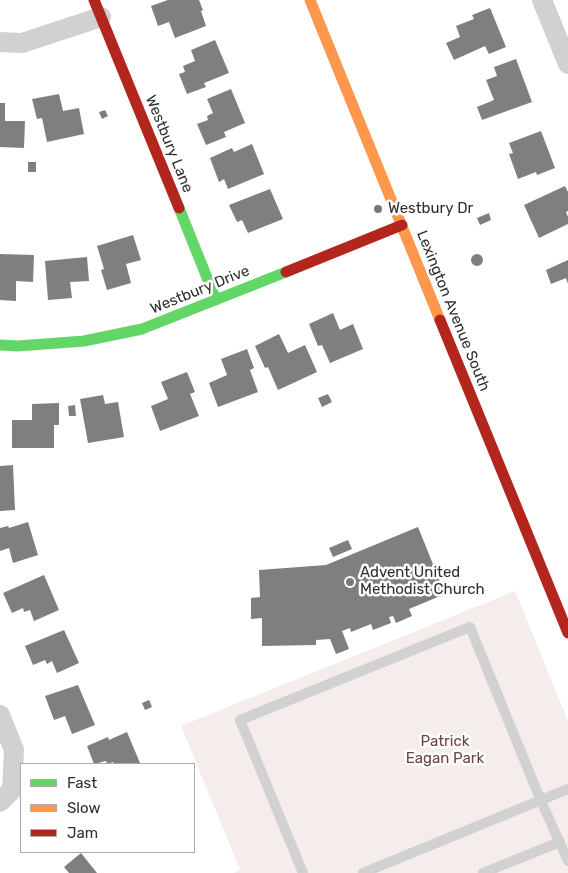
<!DOCTYPE html>
<html>
<head>
<meta charset="utf-8">
<style>
  body { margin:0 }
  #map { position:relative; width:568px; height:873px; overflow:hidden; background:#fff; font-family:Rubik,sans-serif }
  canvas { display:block }
  .legend { position:absolute; left:20px; top:763px; width:175px; height:90px; box-sizing:border-box; background:#fff; border:1px solid #acacac; margin:0; padding:6px 9px; list-style:none; font-size:15px; color:#2f2f2f }
  .legend li { display:flex; align-items:center; gap:10px; height:25px }
  .legend b { width:25px; border:1px solid #acacac }
</style>
</head>
<body>
<div id="map">
<canvas width="568" height="873"></canvas>
<ul class="legend">
<li><b style="height:6px;background:#63d668"></b>Fast</li>
<li><b style="height:6px;background:#ff974d"></b>Slow</li>
<li><b style="height:6px;background:#b3261e"></b>Jam</li>
</ul>
</div>
<script>
const g = document.querySelector('canvas').getContext('2d');
g.lineJoin = 'round';
function paint(path, color) { g.fillStyle = color; g.fill(path, 'evenodd'); }
function stroke(path, color, width, dash) { g.strokeStyle = color; g.lineWidth = width; g.lineCap = dash ? 'butt' : 'round'; g.setLineDash(dash || []); g.stroke(path); }
function drawText(font, color, halo, rows, align = 'center') {
  g.font = font + ' Rubik,sans-serif'; g.lineWidth = 5; g.setLineDash([]); g.textBaseline = 'middle'; g.strokeStyle = halo; g.fillStyle = color; for (const [text, x, y, turn = 0] of rows) {
    g.save(); g.translate(x, y); g.rotate((+turn || 0) * Math.PI / 180); g.textAlign = isNaN(turn) ? turn : align; if (halo) g.strokeText(text, 0, 0); g.fillText(text, 0, 0); g.restore();
  }
}
paint(new Path2D(`
  M515 591 568 721V873H234L240 870 181 726Z`), '#f5edec');
paint(new Path2D(`
  M168 0H199L203 10 201 11 206 26 175 38 169 22 158 26 151 6Z
  M490 8 506 47 489 54 485 46 454 60 446 43 460 37 456 26 474 19 472 15Z
  M215 40 229 73 204 83 206 87 187 94 179 74 185 72 183 66 195 61 191 50Z
  M516 59 532 102 482 120 477 107 494 100 486 80 497 76 494 67Z
  M231 89 245 123 224 132 226 137 206 145 197 124 208 120 207 116 213 113 207 99Z
  M59 94 63 111 79 108 84 134 47 142 42 118 37 119 32 99Z
  M0 103H5V121H25L24 148 0 147Z
  M105 110 108 116 102 119 99 112Z
  M541 131 555 168 537 175 536 172 518 179 509 154 513 153 509 143Z
  M252 144 264 174 228 189 224 179 219 182 210 158 232 148 234 152Z
  M28 162H36V172H28Z
  M565 186 568 192V211L566 212 568 217V224L539 238 524 205Z
  M270 189 283 219 248 233 242 220 237 222 229 205Z
  M489 213 491 220 480 225 477 218Z
  M133 235 141 260 126 264 131 283 107 290 101 270 104 269 97 246Z
  M0 254 34 255 33 282 16 281V301L0 300Z
  M471 260a6 6 0 1 1 12 0a6 6 0 1 1-12 0Z
  M87 257 89 281 70 282 72 298 48 300 45 261Z
  M568 260V284L566 278 551 284 546 270Z
  M333 313 340 330 353 324 363 349 330 363 322 345 318 346 309 324Z
  M279 334 288 353 305 345 317 372 278 390 268 367 265 368 255 346Z
  M247 349 254 368 250 370 258 392 218 407 209 383 227 375 221 359Z
  M187 372 195 392 190 394 199 416 160 431 151 406 168 399 161 382Z
  M328 394 332 402 322 407 318 398Z
  M103 395 105 404 118 402 124 437 88 443 80 399Z
  M59 403V425H54V448H12V420H32V404Z
  M75 405 76 416H69L68 406Z
  M13 465 15 510 0 511V466Z
  M28 522 38 555 13 563 9 548 0 551V528L8 526 9 528Z
  M418 527 445 594 409 609 412 616 396 623 393 616 389 617 391 623 373 630 371 624 351 632 350 628 342 631 349 649 336 654 330 639 316 640V645L262 646V618L251 619V598L260 597 259 570 326 565Z
  M348 540 352 549 333 557 329 548Z
  M44 575 59 610 34 621 30 610 24 612 23 608 12 613 3 593Z
  M64 630 79 663 57 673 52 661 47 664 45 660 33 665 25 646Z
  M78 685 95 725 72 734 65 716 54 720 45 696Z
  M149 700 152 707 145 710 142 703Z
  M127 732 140 763 136 764H114L113 762 107 764 106 761 94 764 87 746 108 737 109 740Z
  M81 853 97 873H69L64 867Z`), '#7f7f7f');
stroke(new Path2D(`
  M303 873 240 720 470 627 541 801 568 861
  M363 873 568 789
  M483 873 560 842`), '#d1d1d1', 10);
stroke(new Path2D(`
  M542 0 568 64
  M0 42 22 43 101 17
  M0 715 14 750 12 790 0 802`), '#d1d1d1', 20);
stroke(new Path2D(`
  M179 208 216 300
  M0 345 18 346 84 341 142 329 286 272`), '#63d668', 11);
stroke(new Path2D(`
  M310 0 440 320`), '#ff974d', 11);
stroke(new Path2D(`
  M94 0 179 208
  M286 272 402 225
  M440 320 568 633`), '#b3261e', 11);
for (const [x, y, r, color] of [
  [378,209,5,"#787878"],
  [350,582,5,"#787878"]
]) { const dot = new Path2D(); dot.arc(x, y, r, 0, 2 * Math.PI); g.fillStyle = color; g.fill(dot); stroke(dot, '#fff', 2); }
drawText('15px', '#2f2f2f', '#fff', [
  ["Westbury Lane",169,144,68],
  ["Westbury Drive",200,290,-22],
  ["Lexington Avenue South",453,311,68]
]);
drawText('15px', '#2f2f2f', '#fff', [
  ["Westbury Dr",388,209],
  ["Advent United",360,573],
  ["Methodist Church",360,590]
], 'left');
drawText('15px', '#6a453d', '#fff', [
  ["Patrick",445,742],
  ["Eagan Park",445,759]
]);
</script>
</body>
</html>
